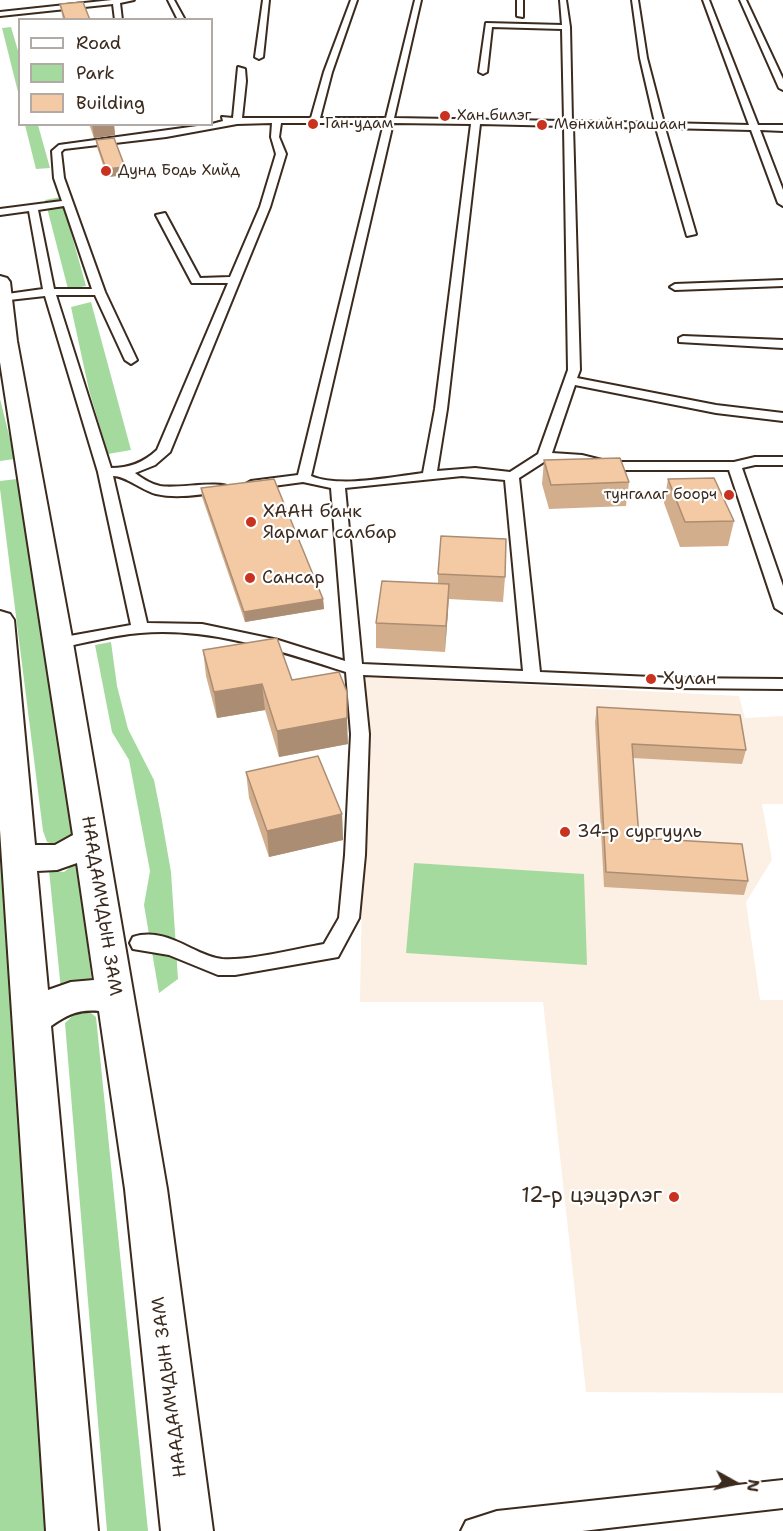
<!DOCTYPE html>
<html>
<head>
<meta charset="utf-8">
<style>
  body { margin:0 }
  #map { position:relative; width:783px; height:1531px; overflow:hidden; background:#fff; font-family:"Shantell Sans",sans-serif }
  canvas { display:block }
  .legend { position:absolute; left:18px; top:18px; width:195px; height:108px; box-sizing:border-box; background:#fff; border:2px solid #b1aaa5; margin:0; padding:8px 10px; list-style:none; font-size:18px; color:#3b2a1e }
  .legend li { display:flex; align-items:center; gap:12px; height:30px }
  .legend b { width:30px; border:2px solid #b1aaa5 }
  .north { position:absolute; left:705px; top:1453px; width:60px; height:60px; -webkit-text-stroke:4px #fff; paint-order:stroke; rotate:98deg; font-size:16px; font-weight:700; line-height:24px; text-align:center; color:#3b2a1e }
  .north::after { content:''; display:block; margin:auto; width:21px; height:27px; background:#3b2a1e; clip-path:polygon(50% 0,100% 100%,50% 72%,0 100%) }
</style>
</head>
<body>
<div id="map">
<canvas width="783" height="1531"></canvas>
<ul class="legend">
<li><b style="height:8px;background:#fff"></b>Road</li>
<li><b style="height:16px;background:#a4da9d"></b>Park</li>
<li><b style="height:16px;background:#f4caa4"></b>Building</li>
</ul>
<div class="north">N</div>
</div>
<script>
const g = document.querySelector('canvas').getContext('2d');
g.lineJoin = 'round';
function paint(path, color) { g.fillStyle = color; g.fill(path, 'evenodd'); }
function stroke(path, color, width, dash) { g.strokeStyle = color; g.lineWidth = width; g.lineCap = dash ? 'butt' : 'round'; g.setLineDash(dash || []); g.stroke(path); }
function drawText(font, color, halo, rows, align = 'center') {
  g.font = font + ' "Shantell Sans",sans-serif'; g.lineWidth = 4.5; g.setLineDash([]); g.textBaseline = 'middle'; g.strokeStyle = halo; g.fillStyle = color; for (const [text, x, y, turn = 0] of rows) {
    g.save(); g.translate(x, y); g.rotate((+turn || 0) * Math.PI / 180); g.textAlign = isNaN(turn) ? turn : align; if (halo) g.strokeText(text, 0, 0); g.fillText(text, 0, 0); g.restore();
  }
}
paint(new Path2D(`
  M366 677 739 696 745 718 783 716V804H762L772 860 746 902 760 1000H783V1393L586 1392 543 1002H360Z`), '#fcefe4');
paint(new Path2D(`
  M11 27 19 54V96L2 28Z
  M25 125H38L50 168 36 169Z
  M61 197 86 286 68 289 45 200Z
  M91 302 131 450 108 454 89 390 71 307Z
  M0 399 15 459 0 461Z
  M17 479 71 825V835C63 845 59 846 47 842L43 831 0 489V481Z
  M111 642 117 686 128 729 154 780 161 815 171 872 178 979 159 993 144 905 150 871 129 760 112 732 95 645Z
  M0 672 62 1531H0Z
  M77 862 92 983 73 981 61 990 49 870 64 872Z
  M414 863 584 874 587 965 406 953Z
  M78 1011 91 1013 96 1017 148 1531H107L65 1023Z`), '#a4da9d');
const street = new Path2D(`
  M112 0H134L120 3 122 20H115L113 4 0 16V12Z
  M168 0H174L185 20H178Z
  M263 0H269L263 57 259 59 255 57Z
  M351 0H357L332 72 320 118H386L415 0H421L394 118 564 121 562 29 492 27 487 72 483 74 479 72 486 23 562 25 560 0H566L570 27 572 121 655 123 640 58 632 0H638L647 58 664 123 749 125 703 0H709L758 125H783V131L760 130 783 190V206L778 203 751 130 665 128 696 234 687 236 656 128 573 126 580 370 577 378 716 405 783 413V421L716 413 575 385 552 453 582 455 610 462H734L755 457H783V465H755L742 468 783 586V613L775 608 729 470H610L582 463 547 460 519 478 540 672 674 678 783 679V689L674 688 363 675 369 734 365 855 359 918 338 957 235 975H218L169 955 133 949 130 943 133 937C167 926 194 956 222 959 250 961 295 949 324 944L339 918 345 855 351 734 346 672C280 651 211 627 140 633 113 635 86 643 59 648L53 647 51 643 53 639 131 625 98 472 45 296 0 301V295L43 289 29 211 0 215V209L62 201 54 178 52 151 59 145 212 124 223 121 222 117 233 118 238 67 245 69 246 81 242 118H311L324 72ZM272 123 271 137 276 154 260 207 230 277 200 278 165 213 156 215 192 283H228L157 450C143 463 129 468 111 468L56 295H95L125 360 131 364 137 360 105 292 64 178 61 152 64 149 166 137 237 124ZM281 123H384L298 475 251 481 244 485 251 489 303 482 331 488 345 661 278 640 202 624 147 623 113 476C126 476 141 490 156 494 178 499 201 494 223 492L230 488C222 480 176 489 160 486 151 484 143 479 135 473L155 465 170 452 270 207 286 154 279 137ZM393 123 471 124 435 409 423 473C391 477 340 488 311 476ZM480 124 564 126 568 370 538 454 510 472 475 468 437 471 447 409ZM64 206 92 289H54L38 210ZM462 476 505 480 523 671 362 664 345 488Z
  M517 0H523V17L517 16Z
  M740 0H746L783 79V90L779 88Z
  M783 280V286L675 290 670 287 675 284Z
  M683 336 783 340V348L679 342V338Z
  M783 1480V1508L582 1531H461L466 1521 497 1511Z`);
const highway = new Path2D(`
  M0 276 7 278 10 282 17 341 73 643 167 1189 213 1531H161L125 1189 99 1011C79 1009 67 1015 51 1026L98 1531H46L0 830V611L10 614 14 620 35 845H55L73 835 0 362ZM77 863 94 980 71 982 48 990 37 871 57 870Z`);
stroke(street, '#3b2a1e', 4);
stroke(highway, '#3b2a1e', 4);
paint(street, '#fff');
paint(highway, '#fff');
paint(new Path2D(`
  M60 4 90 20H63Z
  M89 124H114L115 135 94 138Z
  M96 140 125 167 127 175 107 177 97 147Z
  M544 460 629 482 626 506 549 509 542 484Z
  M668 479 734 521 728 546 680 547 664 503Z
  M201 488 323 599 324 609 245 622 202 497Z
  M438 574 505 577 503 602 449 599 445 652 376 648V623L438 584Z
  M203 650 292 680 348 744 279 757 265 710 217 718 206 676Z
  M597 707 746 750 742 764 633 758 639 838 748 881 744 895 604 887 595 722Z
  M246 772 342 814 343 840 269 857 249 798Z`), '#d2ae8d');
paint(new Path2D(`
  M92 124H114L115 135 94 138Z
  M125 167 127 175 107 177 106 169Z
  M449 584 448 610 445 652 446 626Z
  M323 599 324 609 245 622 244 612Z
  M262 684 265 710 217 718 214 692Z
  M347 718 348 744 279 757 277 731Z
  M342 814 343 840 269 857 267 831Z`), '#ab8d73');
const building = new Path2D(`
  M83 2 90 20H65L60 4Z
  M114 138 125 167 106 169 96 140Z
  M620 458 629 482 551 485 544 460Z
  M714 478 734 521 685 522 668 479Z
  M274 479 323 599 244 612 201 488Z
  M441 536 506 539 505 577 438 574Z
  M382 581 449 584 446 626 376 623Z
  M277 638 292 680 339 672 347 692V718L277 731 262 684 214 692 203 650Z
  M597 707 740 715 746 750 632 744 639 838 742 844 748 881 606 872Z
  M318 756 342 814 267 831 246 772Z`);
paint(building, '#f4caa4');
stroke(building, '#ab8d73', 1.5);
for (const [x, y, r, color] of [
  [445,116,6,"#c8321e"],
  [313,124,6,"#c8321e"],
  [542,125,6,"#c8321e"],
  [106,171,6,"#c8321e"],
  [729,495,6,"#c8321e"],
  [251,522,6,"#c8321e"],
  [250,578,6,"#c8321e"],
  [651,679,6,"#c8321e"],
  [565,832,6,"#c8321e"],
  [674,1197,6,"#c8321e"]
]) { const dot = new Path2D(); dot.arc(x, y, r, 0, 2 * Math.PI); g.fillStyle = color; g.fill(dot); stroke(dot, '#fff', 2); }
drawText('15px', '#3b2a1e', '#fff', [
  ["Хан билэг",457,116],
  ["Ган удам",325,124],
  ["Мөнхийн рашаан",554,125],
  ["Дунд Бодь Хийд",118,171],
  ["тунгалаг боорч",717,495,"right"]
], 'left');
drawText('18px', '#3b2a1e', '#fff', [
  ["ХААН банк",263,512],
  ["Яармаг салбар",263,533],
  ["Сансар",262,578],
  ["Хулан",663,679],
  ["34-р сургууль",577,832]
], 'left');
drawText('18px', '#3b2a1e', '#fff', [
  ["НААДАМЧДЫН ЗАМ",101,906,81],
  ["НААДАМЧДЫН ЗАМ",170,1387,-97]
]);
drawText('21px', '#3b2a1e', '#fff', [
  ["12-р цэцэрлэг",662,1197]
], 'right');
</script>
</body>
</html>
